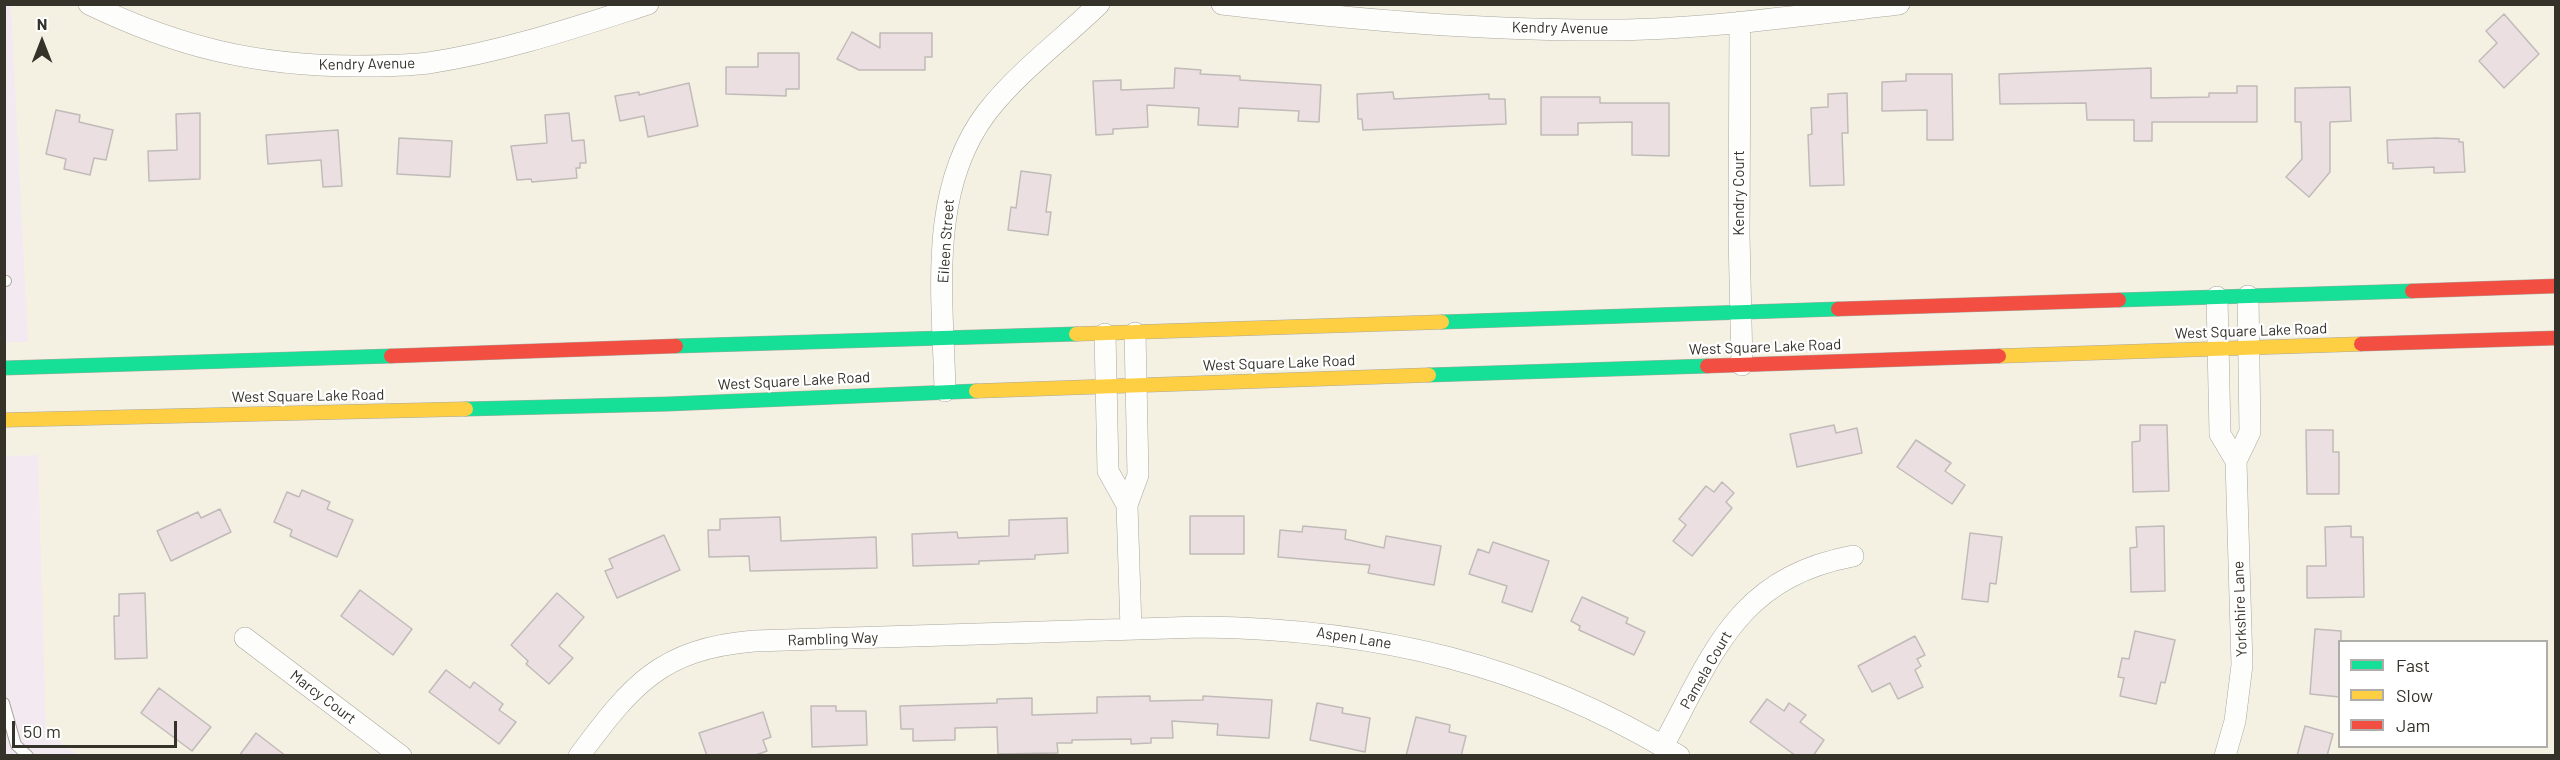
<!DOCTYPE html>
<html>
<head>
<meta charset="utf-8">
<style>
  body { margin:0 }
  #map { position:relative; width:2560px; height:760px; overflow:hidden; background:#f4f1e3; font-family:Barlow,sans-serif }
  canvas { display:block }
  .frame { position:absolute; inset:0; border:6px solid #343229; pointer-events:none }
  .legend { position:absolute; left:2338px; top:640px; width:210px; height:108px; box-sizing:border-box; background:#fff; border:2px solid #aeada9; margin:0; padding:8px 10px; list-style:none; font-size:18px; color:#343229 }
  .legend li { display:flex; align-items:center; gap:12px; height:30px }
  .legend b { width:30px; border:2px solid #aeada9 }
  .north { position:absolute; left:12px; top:12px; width:60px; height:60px; -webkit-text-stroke:4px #fff; paint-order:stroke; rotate:0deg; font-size:16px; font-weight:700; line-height:24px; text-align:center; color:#343229 }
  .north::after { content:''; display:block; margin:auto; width:21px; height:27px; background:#343229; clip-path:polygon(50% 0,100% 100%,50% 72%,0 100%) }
  .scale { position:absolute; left:12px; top:721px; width:165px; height:27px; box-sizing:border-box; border:3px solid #343229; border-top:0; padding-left:8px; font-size:18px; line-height:21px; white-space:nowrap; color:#343229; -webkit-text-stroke:4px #fff; paint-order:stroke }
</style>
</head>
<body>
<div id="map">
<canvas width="2560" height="760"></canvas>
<div class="frame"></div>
<ul class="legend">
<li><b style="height:8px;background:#16e098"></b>Fast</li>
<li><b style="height:8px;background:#ffcf43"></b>Slow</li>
<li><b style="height:8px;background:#f24e42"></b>Jam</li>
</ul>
<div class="north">N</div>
<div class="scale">50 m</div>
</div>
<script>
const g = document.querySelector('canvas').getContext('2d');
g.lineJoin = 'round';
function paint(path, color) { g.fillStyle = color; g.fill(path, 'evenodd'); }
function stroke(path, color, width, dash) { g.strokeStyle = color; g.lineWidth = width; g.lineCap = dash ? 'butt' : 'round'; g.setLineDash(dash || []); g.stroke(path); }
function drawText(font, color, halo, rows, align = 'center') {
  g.font = font + ' Barlow,sans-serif'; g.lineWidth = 4.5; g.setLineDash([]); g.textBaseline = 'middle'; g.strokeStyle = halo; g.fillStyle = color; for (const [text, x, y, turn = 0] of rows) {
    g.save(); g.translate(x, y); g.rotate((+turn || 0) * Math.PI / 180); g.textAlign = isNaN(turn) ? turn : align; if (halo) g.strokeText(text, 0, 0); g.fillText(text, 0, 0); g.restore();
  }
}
paint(new Path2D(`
  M4 5H11L28 342H5Z
  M38 455 46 731 78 755H5L4 456Z`), '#f2eaf0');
const building = new Path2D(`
  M2504 14 2539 54 2504 88 2479 61 2497 43 2486 31Z
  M852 32 880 48V33H932V57H925V70H859L837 59Z
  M758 53H799V89H786V96L726 94V67H758Z
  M1175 68 1201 70 1200 74 1240 76V80L1321 85 1319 122 1298 121 1299 111 1239 108 1238 127 1198 125 1199 108 1147 105 1148 127 1113 129V134L1096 135 1093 81 1121 80V90L1174 88Z
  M2151 68V98L2209 97V93H2237V86H2257V122H2152V141H2134V120H2087L2086 103 2000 104 1999 74Z
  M1906 74H1952L1953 140H1927V110L1882 111V82L1906 81Z
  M689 83 698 126 648 137 644 116 620 121 615 96 639 92V95Z
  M2350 87 2351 121 2330 122V172L2309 197 2286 177 2302 159 2301 122H2295V88Z
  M1393 92 1394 99 1489 94V99H1505L1506 124 1363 130 1362 119H1358L1357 94Z
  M1847 93 1848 133H1842L1844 185 1810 186 1808 135 1812 134 1811 108 1828 107V94Z
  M1541 97H1600V103H1669V156L1632 155V122L1578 123V135H1541Z
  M56 110 80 115 79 122 113 130 106 160 94 158 90 175 64 169 66 159 46 154Z
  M200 113V179L149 181 148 151 177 150 176 114Z
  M569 113 572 141 584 140 586 163H580V168H576L577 178 532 182 531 179 517 180 511 146 547 143 545 115Z
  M338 130 342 186 323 187 321 160 268 164 266 135Z
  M399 138 452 141 450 177 397 174Z
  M2436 138 2459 139V142H2463L2465 172 2434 173V167L2393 169V163H2388L2387 140Z
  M1021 171 1051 175 1046 212H1051L1048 235 1008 230 1011 207 1016 208Z
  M1834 425 1836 433 1857 428 1862 453 1797 467 1790 434Z
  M2140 425H2167L2169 491 2133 492 2132 442 2140 441Z
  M2306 430H2333V452H2339V494H2307Z
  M1916 440 1951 463 1945 471 1965 485 1952 504 1897 467Z
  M1722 482 1734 493 1726 502 1732 508 1692 556 1673 541 1686 525 1679 519 1706 486 1714 492Z
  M302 490 330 502 327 509 353 520 337 557 290 536 292 530 274 522 287 492 299 497Z
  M220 509 231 532 171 561 157 531 198 512 201 518Z
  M1190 516H1244V554H1190Z
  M780 517 781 541 876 537 877 568 750 571 749 556 709 557 708 530H720V519Z
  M1067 518 1068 553 1035 555V559L979 561V564L913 566 912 534 957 532 958 538 1009 536V520Z
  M1303 526 1346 530 1345 539 1384 548 1386 536 1441 546 1434 585 1368 573 1370 565 1278 557 1280 530 1302 532Z
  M2164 526 2165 591 2131 592 2130 548 2137 547 2136 527Z
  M2351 526V537H2363L2364 597 2307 598V566H2326L2325 527Z
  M1970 533 2002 537 1996 584 1990 583 1988 602 1962 599Z
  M664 535 680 570 617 598 605 571 613 568 609 559Z
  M1493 542 1549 561 1532 612 1502 602 1507 586 1469 574 1478 549 1489 553Z
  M360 590 412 629 393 655 341 616Z
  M145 593 147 658 115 659 114 616H119V594Z
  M557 593 584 617 559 646 573 658 549 684 526 664 528 661 511 645Z
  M1582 597 1628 618 1626 623 1645 632 1634 655 1579 630 1580 626 1571 621Z
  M2315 629 2341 631 2340 697 2310 694Z
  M2135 631 2175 640 2165 683 2161 682 2156 704 2120 696 2124 678 2118 677 2122 658 2129 659Z
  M1915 636 1925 655 1917 659 1921 666 1915 670 1923 687 1898 699 1890 683 1872 692 1858 666Z
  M446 670 470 688 474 682 503 704 499 710 516 722 499 744 429 692Z
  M159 688 211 727 192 751 141 713Z
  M1150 696V701L1203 700V696L1272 700 1269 738 1217 735 1218 724 1172 721 1173 738H1151V743L1131 744V739L1072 740V743H1057L1058 753 998 754 997 727 955 728V740L913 741V729H901L900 706 997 703V699L1032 698V715L1097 713V697Z
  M1767 699 1784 711 1789 703 1806 715 1800 722 1824 740 1813 756H1796L1750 722Z
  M1317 703 1343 708 1342 713 1370 718 1365 752 1310 740Z
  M811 706H836V711H866L867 745 812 747Z
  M763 712 771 737 763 740 767 751 753 756H707L699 733Z
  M1416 717 1450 725 1449 732 1466 736 1461 756H1406Z
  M2305 726 2333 734 2327 756H2297Z
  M256 733 286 756H239Z`);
paint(building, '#ebdfe2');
stroke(building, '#c0bbb8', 1.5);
const lane = new Path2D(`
  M4 281H6
  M4 703 16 745 28 756`);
const street = new Path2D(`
  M89 4C178 47 257 66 356 66 380 66 404 66 428 63 503 52 576 27 648 4
  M1222 4C1351 19 1482 31 1613 30 1708 29 1804 15 1899 4
  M1740 22 1739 235 1742 365
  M2217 297 2220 434 2236 461
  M1105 334 1108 471 1127 505
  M945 391C943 298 927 191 987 112 1019 71 1062 40 1099 4
  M1131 629 1127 505 1138 475 1135 333
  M245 638 401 756
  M1663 746C1714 652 1737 578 1853 556
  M579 756C632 685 660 649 754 641L1201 627C1377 629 1528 664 1679 756
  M2225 756 2235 721 2242 665 2236 461 2250 432 2248 296`);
const fast = new Path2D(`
  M2119 300 2412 291
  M1442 322 1838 309
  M676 346 1076 334
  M4 368 391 356
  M1429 375 1707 366
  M466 409 668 404 976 391`);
const slow = new Path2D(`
  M1076 334 1442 322
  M1999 356 2361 344
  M976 391 1429 375
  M4 420 466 409`);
const jam = new Path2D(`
  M2412 291 2556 286
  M1838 309 2119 300
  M2361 344 2556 338
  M391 356 676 346
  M1707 366 1999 356`);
stroke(lane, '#a9a79d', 12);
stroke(street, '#a9a79d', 22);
stroke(fast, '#a9a79d', 15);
stroke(slow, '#a9a79d', 15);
stroke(jam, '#a9a79d', 15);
stroke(lane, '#fdfdfb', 10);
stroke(street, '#fdfdfb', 21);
stroke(fast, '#16e098', 14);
stroke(slow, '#ffcf43', 14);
stroke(jam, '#f24e42', 14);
drawText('15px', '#343229', '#fff', [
  ["Kendry Avenue",1560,28,1],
  ["Kendry Avenue",367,64,-1],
  ["Kendry Court",1739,193,-90],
  ["Eileen Street",946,241,-86],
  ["West Square Lake Road",2251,331,-2],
  ["West Square Lake Road",1765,347,-2],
  ["West Square Lake Road",1279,363,-2],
  ["West Square Lake Road",794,381,-3],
  ["West Square Lake Road",308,396,-1],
  ["Yorkshire Lane",2240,609,-92],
  ["Aspen Lane",1354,638,9],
  ["Rambling Way",833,639,-2],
  ["Pamela Court",1706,670,-60],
  ["Marcy Court",323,697,37]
]);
</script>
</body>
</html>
